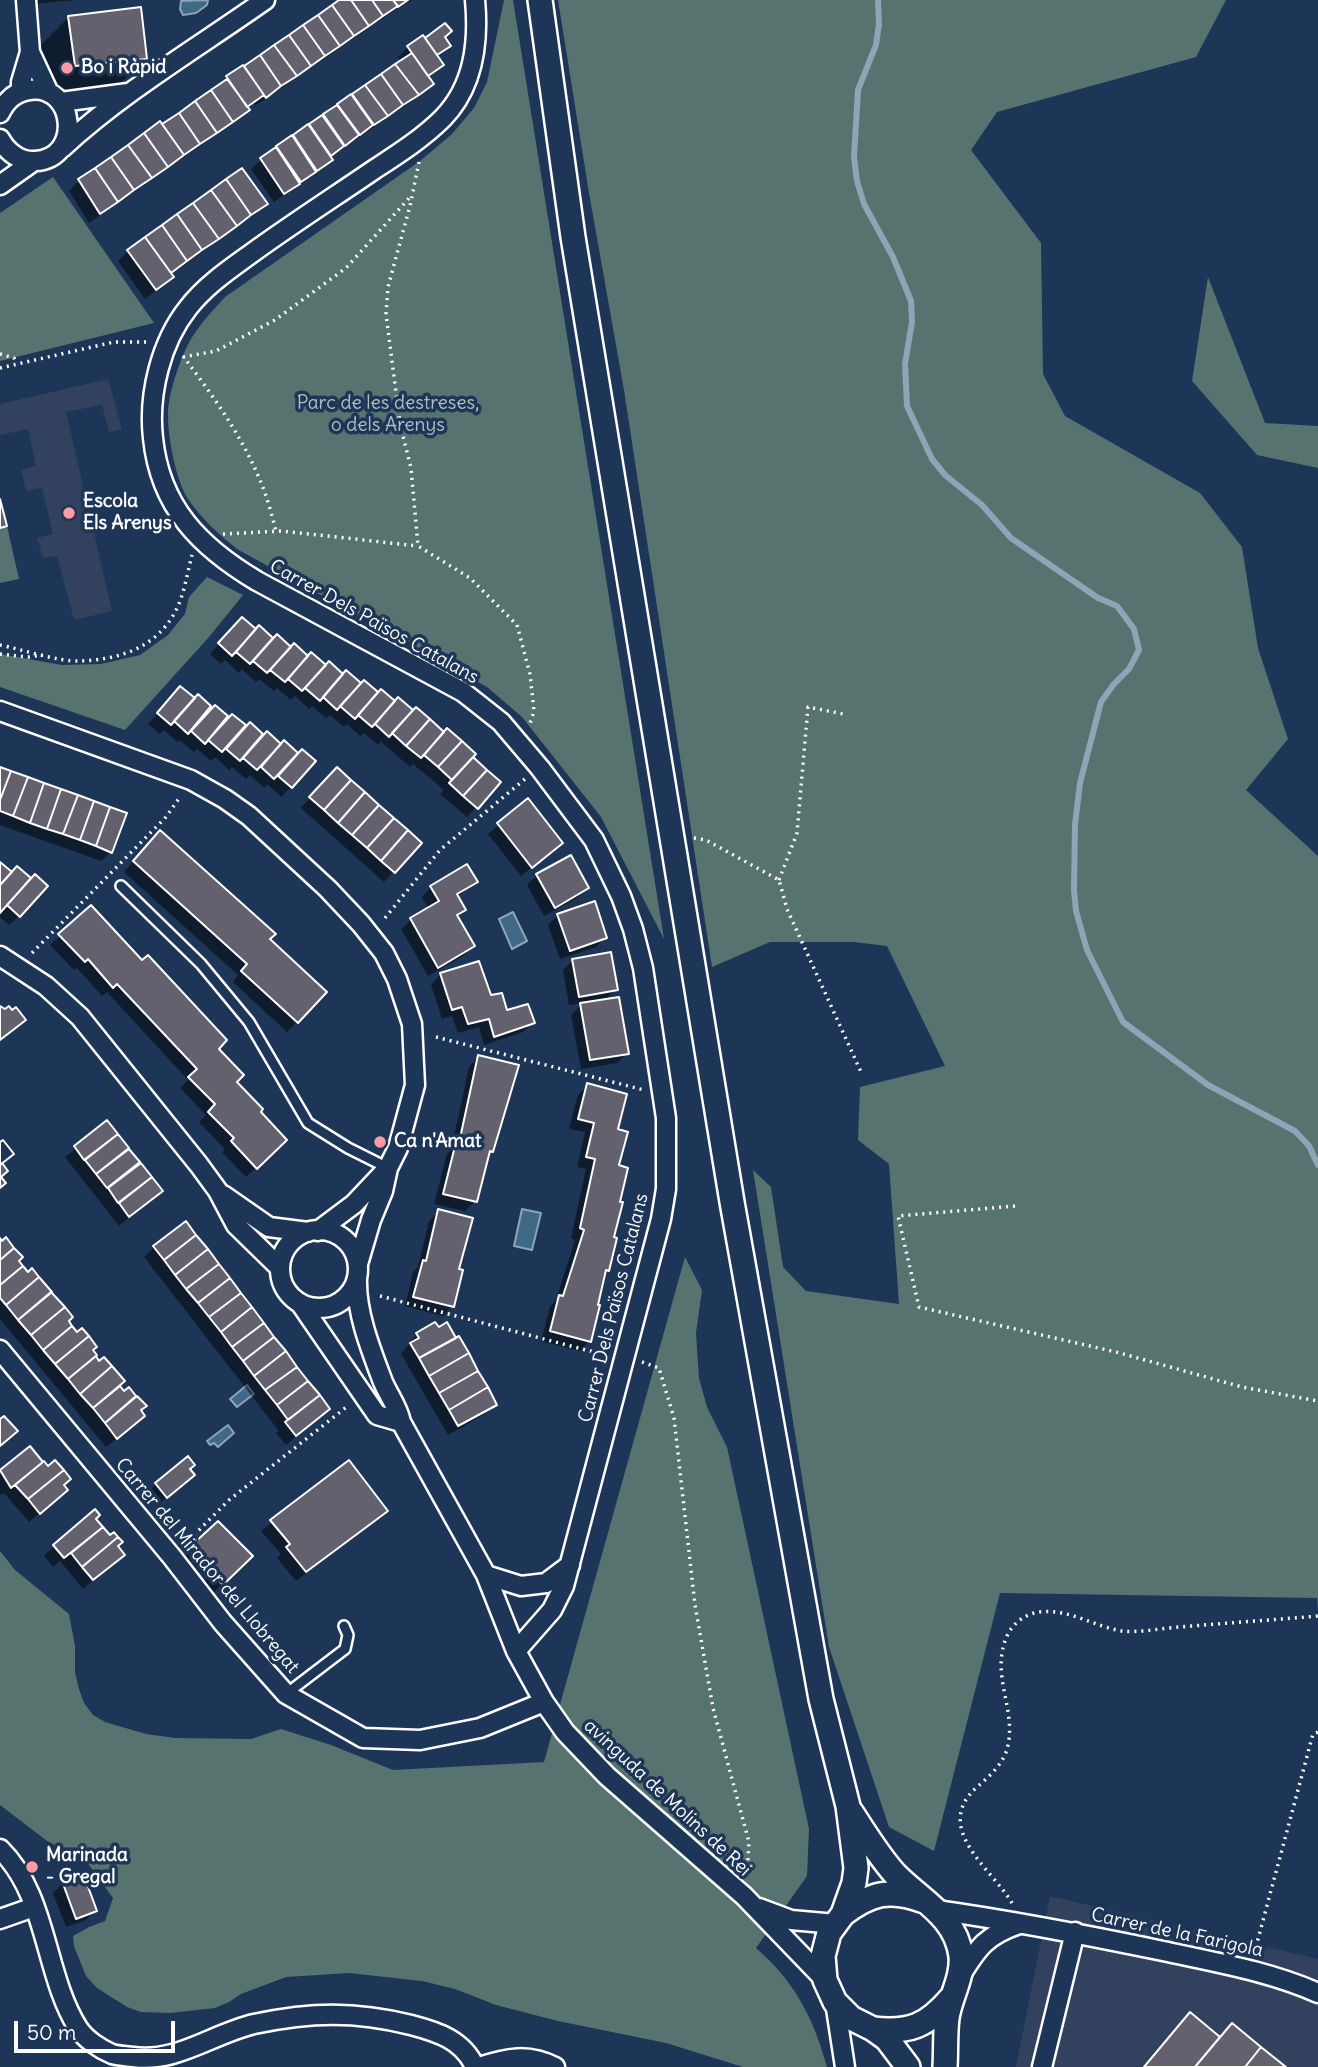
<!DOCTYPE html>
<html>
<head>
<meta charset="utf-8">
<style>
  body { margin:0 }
  #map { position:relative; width:1318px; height:2067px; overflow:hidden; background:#1d3557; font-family:Delius,sans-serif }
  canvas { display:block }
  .scale { position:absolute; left:14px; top:2021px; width:161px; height:32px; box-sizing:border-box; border:4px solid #fff; border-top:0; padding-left:9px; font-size:21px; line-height:24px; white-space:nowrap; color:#fff; -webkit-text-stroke:5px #1d3557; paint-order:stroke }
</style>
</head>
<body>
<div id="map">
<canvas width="1318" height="2067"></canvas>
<div class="scale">50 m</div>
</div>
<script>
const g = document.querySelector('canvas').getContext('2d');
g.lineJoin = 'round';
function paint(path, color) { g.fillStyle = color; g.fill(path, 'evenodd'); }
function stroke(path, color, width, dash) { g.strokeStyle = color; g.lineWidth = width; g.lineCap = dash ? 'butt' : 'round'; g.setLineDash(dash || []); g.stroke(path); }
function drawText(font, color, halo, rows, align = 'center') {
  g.font = font + ' Delius,sans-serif'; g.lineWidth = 7; g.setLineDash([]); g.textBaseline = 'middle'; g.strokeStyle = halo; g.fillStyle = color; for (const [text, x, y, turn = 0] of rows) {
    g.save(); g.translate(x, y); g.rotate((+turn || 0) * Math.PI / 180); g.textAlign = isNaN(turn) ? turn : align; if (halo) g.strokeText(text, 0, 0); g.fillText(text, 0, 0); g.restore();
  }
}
paint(new Path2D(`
  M108 379 122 429 109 432 102 405 66 412 112 611 74 620 57 556 43 558 37 538 53 534 42 488 26 491 21 470 36 466 28 429 0 435V404Z
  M1050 1896 1318 1959V2067H1016Z`), '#32425e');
paint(new Path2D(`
  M504 0H513L664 939 601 817 522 717 487 687 237 549C218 534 202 519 188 499 176 480 168 439 168 416 167 396 181 356 191 339 200 324 213 310 225 297L420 161 452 134 474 108 487 82Z
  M558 0H1226L1196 57 997 112 971 150 1041 243 1043 374 1065 416 1200 493 1242 547 1258 648 1288 739 1246 790 1318 856V1610L1317 1598 1000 1593 934 1851 889 1827 829 1647 753 1170 771 1187 783 1267 806 1291 899 1304 889 1164 858 1140 860 1087 945 1066 887 946 854 942H770L712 967 624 390 589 193Z
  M53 177 154 323 0 361V213Z
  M1208 277 1265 423 1318 426V468L1257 455 1192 381Z
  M7 526 19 579 0 583V528Z
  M207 577 243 595 209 637 125 730 0 687V654L62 665 101 664 140 655 168 635 185 614 189 597Z
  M685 1257 702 1290 696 1333 699 1378 707 1407 727 1447 809 1829 807 1876 756 1948C795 1982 813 2017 827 2067H743L666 2043 558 2021 496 2005 455 1989 422 1981 349 1973 286 1977 241 1994 229 2002 215 2008 170 2013 141 2012 127 2007 97 1988 86 1976 74 1946 73 1936 89 1927 105 1921 113 1898 87 1862 47 1841 0 1805V1551L15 1570 69 1614 75 1646V1673L79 1689 84 1703 93 1715 105 1722 146 1734 175 1738 251 1739 281 1729 331 1745 393 1770 544 1762Z`), '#577370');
const water = new Path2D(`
  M208 0 207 5 196 13 183 15 180 9 181 1Z
  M513 912 527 941 512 949 499 919Z
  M522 1209 541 1213 532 1250 514 1246Z
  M247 1385 254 1394 237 1407 230 1399Z
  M228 1425 234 1433 218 1447 214 1443 210 1445 207 1441Z`);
paint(water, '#406987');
stroke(water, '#8ca5b7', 2);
paint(new Path2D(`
  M23 0H75L24 5Z
  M342 0H412L386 16 255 106 254 103 237 120 89 223 69 191 79 181 162 126 242 67 243 69Z
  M69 17 145 59 116 88 45 95 39 47Z
  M424 40 449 46 437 57 442 65 428 78 432 84 422 94 329 158 330 160 320 170 274 202 251 169 261 160 402 62 398 57 408 47Z
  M266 203 256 213 170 275 172 277 162 286 145 299 118 261 128 251Z
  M259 628 273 640 343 676 346 673 361 685 364 682 378 694 395 703 398 700 499 783 467 817 440 794 444 790 413 764 410 767 381 742 378 745 364 733 360 736 347 724 344 727 330 715 326 718 312 706 309 709 295 696 291 700 277 688 274 691 259 679 256 682 242 669 239 673 225 660 221 664 210 654 232 629 256 631Z
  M171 699 194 700 209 707 203 719 215 707 229 719 232 716 246 728 250 725 264 737 281 746 284 743 298 755 291 787 281 797 267 784 264 788 250 775 246 779 232 767 229 770 215 757 211 761 197 749 194 752 179 740 177 742 164 730 160 734 148 724Z
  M0 769 111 852 101 861 0 825Z
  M327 779 419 843 384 882 301 808Z
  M528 801 551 852 521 876 488 834Z
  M150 842 268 939 297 1022 287 1032 233 982 238 975 124 872Z
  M0 864 11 874 17 868 31 880 19 916 9 925 0 917Z
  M537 875 587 888 577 898 544 916 527 885Z
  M476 882 457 897 464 910 456 918 473 946 463 956 428 976 401 929 411 920 429 909 422 897 431 887Z
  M558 915 605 937 596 947 560 959 548 925Z
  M60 936 216 1049 235 1082 285 1140 246 1177 222 1152 225 1149 199 1122 206 1115 180 1088 188 1080 107 992 102 996 77 968 74 970 50 945Z
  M573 960 616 989 604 1001 627 1053 617 1063 581 1069 571 1015 583 1003 569 1005 563 970Z
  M478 963 490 998 506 1012 533 1023 523 1032 484 1045 479 1027 458 1033 452 1016 442 1019 431 985 440 975Z
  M478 1057 491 1151 487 1155 475 1201 465 1211 434 1204 447 1154 451 1150 469 1067Z
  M588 1085 616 1131 617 1166 589 1341 580 1351 541 1341 550 1307 556 1300 575 1240 571 1238 586 1169 577 1167 585 1132 569 1129 578 1095Z
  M107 1123 160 1191 119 1226 65 1157Z
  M439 1211 452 1306 443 1316 405 1306 413 1272 418 1267 429 1221Z
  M0 1241 91 1350 94 1357 124 1393 129 1389 144 1406 133 1425 106 1447 0 1319Z
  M154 1247 328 1409 286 1445 276 1433 279 1431 144 1257Z
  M435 1324 495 1404 485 1414 448 1435 401 1354 417 1334Z
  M30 1448 62 1486 55 1500 29 1522 4 1493 0 1495V1473Z
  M349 1462 386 1511 296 1581 277 1558 281 1554 261 1531Z
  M188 1469 183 1484 156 1506 147 1494 156 1484Z
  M94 1519 123 1554 83 1589 60 1561 53 1567 44 1556 54 1546Z
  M218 1523 251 1556 212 1594 203 1584 207 1579 185 1555Z
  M63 1883 95 1910 86 1920 66 1927 53 1893Z
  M1190 2014 1219 2038 1232 2025 1283 2067H1143Z`), '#0007');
stroke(new Path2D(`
  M878 0 879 24 876 45 858 90 854 157 857 181 864 204 893 257 911 301 912 322 905 364 907 406 932 459 945 475 982 505 1011 538 1098 598 1117 606 1134 629 1139 650 1129 669 1114 684 1101 702 1080 783 1075 825 1074 890 1076 911 1087 950 1123 1022 1208 1085 1295 1131 1309 1146 1318 1165`), '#8ca5b7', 6);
const building = new Path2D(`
  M339 0H351L369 26 354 36 332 5Z
  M351 0H372L383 16 369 26Z
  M372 0H393L398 6 383 16Z
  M393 0H408L398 7Z
  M332 5 354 36 340 46 318 15Z
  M141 7 147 59 75 66 68 16Z
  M318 15 340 46 325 56 303 25Z
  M445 23 452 31 445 37 451 46 437 55 425 38Z
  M303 25 325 56 311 66 289 35Z
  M289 35 311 66 297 76 274 45Z
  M423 35 444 65 428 76 407 46Z
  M274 45 297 76 281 86 260 55Z
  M412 53 434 84 419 95 395 64Z
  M260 55 281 86 266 98 244 66Z
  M395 64 419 95 403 105 381 74Z
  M243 65 264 95 247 107 226 76Z
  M381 74 403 105 388 116 365 85Z
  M227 79 250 110 233 122 211 90Z
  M365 85 388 116 374 125 352 94Z
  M211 90 233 122 217 133 195 101Z
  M351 94 373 125 360 135 337 104Z
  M195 101 217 133 200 144 179 113Z
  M337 105 359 135 345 146 323 114Z
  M179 113 200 144 184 155 162 124Z
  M322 115 344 146 331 156 309 124Z
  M160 121 184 155 168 167 144 133Z
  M308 124 333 160 317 171 293 135Z
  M144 133 168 167 152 178 128 145Z
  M292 135 316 172 301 182 276 146Z
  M128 145 152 178 134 190 111 157Z
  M276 147 300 184 284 194 260 158Z
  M111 157 134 190 118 202 95 168Z
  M95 168 118 202 100 214 78 179Z
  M242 168 268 204 251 215 226 179Z
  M226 179 251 215 237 226 211 190Z
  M211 190 237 226 219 239 193 203Z
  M193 203 219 239 202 250 177 214Z
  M177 214 202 250 187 261 162 225Z
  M162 225 187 261 171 273 145 237Z
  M145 237 174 277 156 290 127 250Z
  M0 499 7 526 0 528Z
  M242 617 256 629 232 656 218 643Z
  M259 625 273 638 250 664 236 652Z
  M277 634 291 647 267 673 253 661Z
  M294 643 308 656 285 682 270 670Z
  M311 652 326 665 302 691 288 679Z
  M329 661 343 674 320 701 305 688Z
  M346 670 361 683 337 710 323 697Z
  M364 680 378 692 355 719 340 706Z
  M180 686 195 698 171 725 157 713Z
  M381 689 395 701 372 727 358 715Z
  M198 694 211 706 188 734 174 721Z
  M398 697 413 710 389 737 375 724Z
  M215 705 228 716 205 744 191 731Z
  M416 707 430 719 406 746 392 733Z
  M232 714 246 725 222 752 208 740Z
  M430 719 444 732 421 758 406 746Z
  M250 722 263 734 240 761 226 749Z
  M447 728 462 741 438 767 424 755Z
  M267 731 281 744 257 770 243 758Z
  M284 740 298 753 274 779 261 767Z
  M462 741 476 754 452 780 438 767Z
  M302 749 316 761 292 788 278 776Z
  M473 757 487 770 463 796 449 783Z
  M0 767 11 771 0 800Z
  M337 767 351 780 324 810 309 797Z
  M487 770 501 782 478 809 463 796Z
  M11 771 28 777 13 816 0 811V800Z
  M28 777 44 783 30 823 13 816Z
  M351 780 365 792 338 823 324 810Z
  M44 783 61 789 47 829 30 823Z
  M61 789 78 795 63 834 47 829Z
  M365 792 379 805 352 835 338 823Z
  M78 795 94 801 80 840 63 834Z
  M528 798 563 843 532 868 497 823Z
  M94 801 110 807 96 846 80 840Z
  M379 805 394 818 367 848 352 835Z
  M110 807 127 813 112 853 96 846Z
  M394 818 408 830 381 861 367 848Z
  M160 830 276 934 270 939 327 992 298 1023 241 971 247 964 133 861Z
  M408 830 422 843 395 873 381 861Z
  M571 855 589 888 555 908 536 874Z
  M0 862 12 872 0 885Z
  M467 864 478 882 457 894 466 910 457 915 475 946 438 968 410 918 439 901 430 886Z
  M17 866 31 878 0 913V885Z
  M35 874 48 886 20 917 7 905Z
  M595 901 607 938 570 951 557 914Z
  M91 905 142 960 148 955 227 1040 219 1049 244 1075 237 1082 263 1109 261 1112 287 1140 257 1169 231 1141 234 1138 208 1112 215 1104 188 1077 197 1069 117 984 113 988 88 959 85 962 58 934Z
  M611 952 618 990 579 997 572 959Z
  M479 961 491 995 502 993 507 1010 528 1004 535 1023 494 1037 489 1019 468 1024 462 1007 452 1010 440 973Z
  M619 997 629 1054 590 1060 580 1003Z
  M0 1006 5 1009 9 1006 12 1010 16 1007 26 1020 0 1040Z
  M478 1055 519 1065 493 1152 490 1151 477 1202 443 1194 456 1142 459 1143Z
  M587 1083 627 1094 618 1129 628 1132 619 1165 628 1168 620 1202H623L614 1237 617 1238 609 1271 606 1270 598 1305H600L591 1342 550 1331 559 1295 563 1296 584 1230 580 1228 595 1159 586 1157 594 1123 578 1119Z
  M107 1120 118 1134 84 1160 74 1146Z
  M118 1134 129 1148 96 1174 85 1160Z
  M3 1140 14 1154 0 1165V1142Z
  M3 1140 14 1154 0 1165V1142Z
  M129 1149 140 1162 107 1188 96 1174Z
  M2 1163 8 1171 1 1177 6 1183 0 1188V1165Z
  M141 1163 152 1177 118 1203 108 1188Z
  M152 1177 163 1191 129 1217 119 1203Z
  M438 1209 473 1218 459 1269 463 1270 454 1307 413 1297 423 1260 426 1261Z
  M186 1221 196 1235 164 1260 153 1246Z
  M196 1235 208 1249 175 1275 164 1260Z
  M6 1237 14 1248 0 1260V1238L2 1241Z
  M14 1248 23 1257 19 1261 23 1266 0 1285V1260Z
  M208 1249 219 1264 186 1289 175 1275Z
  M219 1264 230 1278 198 1303 186 1289Z
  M23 1266 28 1272 32 1268 39 1277 6 1305 0 1298V1285Z
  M39 1277 52 1292 18 1320 6 1305Z
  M230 1278 241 1293 209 1317 198 1303Z
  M51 1292 65 1307 31 1335 18 1320Z
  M241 1293 252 1307 221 1332 209 1317Z
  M65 1307 73 1317 69 1321 72 1326 43 1350 31 1335Z
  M252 1307 264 1323 232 1347 221 1332Z
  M435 1322 439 1327 447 1322 456 1338 419 1358 410 1343 419 1338 416 1333Z
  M264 1323 274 1337 243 1361 232 1347Z
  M72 1326 77 1332 82 1328 89 1336 55 1364 43 1350Z
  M89 1336 97 1347 93 1350 97 1355 68 1379 55 1364Z
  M459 1336 469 1353 429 1376 419 1358Z
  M274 1337 286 1351 254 1376 243 1361Z
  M286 1351 297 1367 265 1390 254 1376Z
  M469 1353 478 1371 439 1393 429 1376Z
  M96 1356 99 1361 104 1357 112 1366 80 1394 68 1379Z
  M112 1366 125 1381 93 1408 80 1394Z
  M297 1367 308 1381 277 1405 265 1390Z
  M478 1371 488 1387 449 1410 439 1393Z
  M308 1381 320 1395 288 1420 277 1405Z
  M120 1386 124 1391 129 1387 136 1396 105 1423 93 1408Z
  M488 1387 497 1405 458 1426 449 1410Z
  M320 1395 330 1409 296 1436 285 1422Z
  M137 1396 147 1406 141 1410 145 1416 117 1439 105 1423Z
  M4 1416 18 1431 0 1446V1419Z
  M30 1446 43 1462 11 1488 0 1470Z
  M188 1456 195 1465 190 1469 195 1475 167 1498 155 1483Z
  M55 1460 64 1470 28 1499 15 1485 44 1461 48 1466Z
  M349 1460 388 1511 306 1572 286 1547 290 1544 270 1520Z
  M64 1470 71 1479 64 1485 68 1490 40 1514 28 1499Z
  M95 1509 100 1515 96 1519 103 1527 64 1558 53 1545Z
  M218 1521 253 1556 223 1585 211 1573 216 1568 193 1544Z
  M103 1527 110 1535 114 1532 118 1537 82 1567 71 1553Z
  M118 1537 123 1542 118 1546 125 1555 93 1580 82 1567Z
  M83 1873 97 1911 76 1919 62 1881Z
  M1190 2012 1220 2037 1195 2067H1144Z
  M1232 2023 1261 2047 1245 2067H1195Z
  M1261 2047 1286 2067H1245Z`);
paint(building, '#63616d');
stroke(building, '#fff', 2);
const service = new Path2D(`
  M121 886 201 964 249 1022 308 1123 348 1148 388 1168
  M286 1694 345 1649 348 1635 344 1626`);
const minor = new Path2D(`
  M26 0 30 52 49 93
  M475 0C479 43 474 86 443 118 423 138 398 154 375 169 334 197 292 224 252 253 230 269 206 285 188 308 161 342 148 394 153 438 160 507 200 547 257 581L463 692 501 722 540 768 594 840 621 896 633 929 643 968 666 1118V1189L661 1219 564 1586 552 1610 516 1651
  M21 91V82L30 52
  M61 102 128 93
  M0 113C6 100 15 92 29 90 76 83 83 159 35 161 20 162 7 152 0 139
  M62 148C124 91 197 48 265 0
  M0 185 34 161
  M0 711 191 780 225 799 249 816 328 889 361 924 384 953 397 979 412 1024 415 1085 398 1148 388 1168 383 1191 371 1220 358 1264
  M0 956 46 986 80 1017 199 1165 218 1191 236 1225 280 1268
  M223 1195 269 1227 308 1232
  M280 1269a39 39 0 1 1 78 0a39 39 0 1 1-78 0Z
  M318 1231 354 1204 388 1168
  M357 1279C356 1313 371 1350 383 1382 389 1396 398 1407 401 1422L486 1575 516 1651 544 1702 565 1732 607 1776 744 1896 825 1980
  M300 1303 377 1415 401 1422
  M0 1350 172 1557 223 1623 286 1694 363 1738 420 1740 480 1728 544 1702
  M486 1575 521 1586 546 1583 570 1565
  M0 1849C48 1896 44 1974 78 2028 85 2039 100 2049 112 2054 118 2056 126 2056 133 2057 177 2063 212 2034 254 2024 311 2012 355 2011 411 2025 438 2032 463 2040 475 2067
  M759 1908 791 1920 836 1924
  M936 1910C1015 1921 1091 1936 1168 1952 1219 1963 1271 1972 1318 1993
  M0 1919 34 1907
  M961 1975C978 1947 987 1935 1019 1924
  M835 2002 845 2067
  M479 2067C506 2058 528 2053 555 2067
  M1042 2067 1075 1932`);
const tertiary = new Path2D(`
  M540 0 573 237 732 1202 821 1699 848 1806 856 1868 854 1883 843 1914 829 1933 823 1956 825 1980 835 2002 851 2018 873 2029 887 2039 908 2067
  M851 1812C865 1833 878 1855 895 1874 920 1900 956 1916 961 1956 963 1978 950 1997 947 2018 945 2034 946 2051 945 2067
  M843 1914C871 1893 890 1888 924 1901
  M873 2029C910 2033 927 2026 951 1998`);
stroke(service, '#fff', 14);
stroke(minor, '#fff', 23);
stroke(tertiary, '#fff', 28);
stroke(new Path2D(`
  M419 162 410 206 388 287 386 314 400 424 411 468 418 546 470 578 517 625 530 674 534 711 529 727
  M0 354 14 358 16 364
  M183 356C213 396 243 437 262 485 268 500 272 516 276 531
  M183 357 216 351 275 320 346 268 411 196
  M0 368 114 342H147
  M223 534 282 531 418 546
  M0 645C20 649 60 662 79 661 118 660 156 648 175 612 184 596 187 574 192 555
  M0 654 28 657 43 655
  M694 838 706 840 779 880 787 909 861 1072
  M779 880 797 833 808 707 843 714
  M385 918 440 850 525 779
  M32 953 166 817 180 797
  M436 1037 644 1090
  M1015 1206 898 1216 919 1307 1116 1352 1242 1387 1318 1401
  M380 1296 605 1355
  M642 1362 659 1368 674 1418 695 1605 713 1708 749 1842 747 1875
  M184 1545 229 1500 349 1405
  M1012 1903C992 1869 931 1828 977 1787 990 1776 1005 1762 1008 1745 1016 1708 990 1674 1007 1636 1013 1623 1025 1614 1039 1612 1068 1608 1095 1627 1122 1631 1140 1633 1162 1628 1180 1627 1226 1623 1272 1620 1318 1616
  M1254 1954 1313 1734 1318 1732`), '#fff', 3.5, [2, 5]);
stroke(service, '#1d3557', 9);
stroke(minor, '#1d3557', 18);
stroke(tertiary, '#1d3557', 23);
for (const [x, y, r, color] of [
  [67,68,7,"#ff9aa2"],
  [69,513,7,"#ff9aa2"],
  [380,1142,7,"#ff9aa2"],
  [32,1867,7,"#ff9aa2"]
]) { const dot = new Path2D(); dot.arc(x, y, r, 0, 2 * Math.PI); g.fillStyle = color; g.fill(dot); stroke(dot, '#1d3557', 2.5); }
drawText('bold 19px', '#fff', '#1d3557', [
  ["Bo i Ràpid",81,68],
  ["Escola",83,502],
  ["Els Arenys",83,524],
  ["Ca n'Amat",394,1142],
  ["Marinada",46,1856],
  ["- Gregal",46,1878]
], 'left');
drawText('19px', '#b3c0bf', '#1d3557', [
  ["Parc de les destreses,",388,404],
  ["o dels Arenys",388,426]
]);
drawText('19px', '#fff', '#1d3557', [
  ["Carrer Dels Països Catalans",374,622,29],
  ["Carrer Dels Països Catalans",614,1308,-76],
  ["Carrer del Mirador del Llobregat",207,1566,50],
  ["avinguda de Molins de Rei",667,1798,43],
  ["Carrer de la Farigola",1177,1933,12]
]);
</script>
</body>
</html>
